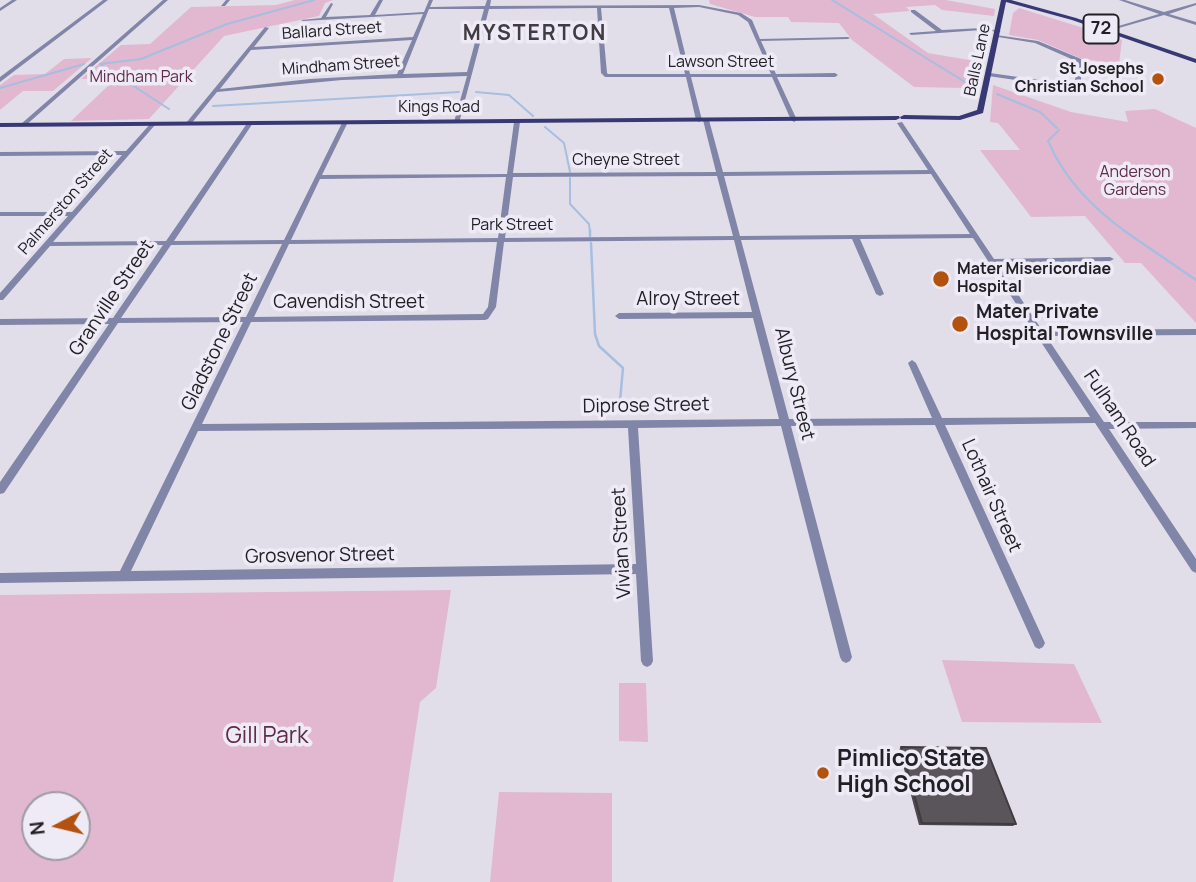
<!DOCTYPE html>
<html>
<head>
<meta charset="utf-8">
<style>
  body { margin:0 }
  #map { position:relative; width:1196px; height:882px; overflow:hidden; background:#e2dee9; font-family:Manrope,sans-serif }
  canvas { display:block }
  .north { position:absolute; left:21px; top:791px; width:70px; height:70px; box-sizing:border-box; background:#efebf6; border:2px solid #9d9aa2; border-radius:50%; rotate:263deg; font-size:19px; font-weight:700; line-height:28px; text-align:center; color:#212024 }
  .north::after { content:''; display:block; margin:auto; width:24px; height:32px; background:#b2520e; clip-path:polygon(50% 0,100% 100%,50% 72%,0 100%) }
</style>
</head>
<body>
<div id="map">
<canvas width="1196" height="882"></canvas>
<div class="north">N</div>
</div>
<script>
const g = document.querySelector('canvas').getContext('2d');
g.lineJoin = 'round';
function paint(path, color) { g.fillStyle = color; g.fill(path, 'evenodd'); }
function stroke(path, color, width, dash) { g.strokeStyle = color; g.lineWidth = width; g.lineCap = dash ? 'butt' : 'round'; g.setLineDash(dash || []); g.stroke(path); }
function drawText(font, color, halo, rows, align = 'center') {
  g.font = font + ' Manrope,sans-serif'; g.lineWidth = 7; g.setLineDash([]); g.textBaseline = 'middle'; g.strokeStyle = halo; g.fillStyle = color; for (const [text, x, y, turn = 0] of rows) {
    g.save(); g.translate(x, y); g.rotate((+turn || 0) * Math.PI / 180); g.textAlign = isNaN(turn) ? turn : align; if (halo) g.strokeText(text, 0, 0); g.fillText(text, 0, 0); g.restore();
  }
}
paint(new Path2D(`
  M295 0H333L325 3 319 16 224 36 149 119 71 121 110 84 108 79H81L121 45 150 44 191 7 276 5Z
  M709 0H946L995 9 994 16 942 10 935 5 906 7 910 11 873 14 928 53 981 62 966 88 914 87 852 40 839 23 791 22 788 17H755L710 4Z
  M1019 8 1122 40 1119 64 1082 59 1038 40 1009 35 1013 13Z
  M92 58 53 91H23L0 110V85L14 75 45 74 64 59Z
  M993 85 1071 112 1128 122 1125 111 1155 109 1196 128V323L1141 263H1125L1085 216 1031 217 980 150H1020L998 123 990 122Z
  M451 590 436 688 420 702 393 882H0V595ZM35 805H77V847H35Z
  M942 660 1074 664 1102 723 962 722Z
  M619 683H646L648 742 619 741Z
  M499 792 612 793V882H490Z`), '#e1b8cf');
stroke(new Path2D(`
  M832 0 978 90
  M100 64 141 59 227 24 314 0
  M101 65 169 109
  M0 88 84 64
  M476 92 509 95 533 116
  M997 94 1040 112 1057 128
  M213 106 459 92
  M545 127 564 143 570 172
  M1059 130 1048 141C1065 180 1092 207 1126 232
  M570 178V204L589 224 590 232`), '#a6bee1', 2);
stroke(new Path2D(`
  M590 230V236
  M1123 230 1196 280
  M591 243 595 334 599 346 623 368 619 412`), '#a6bee1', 2.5);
paint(new Path2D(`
  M12 0H17L0 11V8Z
  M103 0H108L0 82V77Z
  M163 0H168L25 126H21V124Z
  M226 0H230L225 6H221Z
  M379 0H383L375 15 424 12 429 0H433L430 7 485 6 487 0H491L490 6 699 5 741 13 752 20 760 39 848 37 850 38 848 39 761 41 776 74 835 73 838 75 835 77H777L797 120 794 122 791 120 772 77H691L702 120 699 122 696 120 686 77H605L601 73 597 8 489 9 459 123 454 122 467 76 342 80 217 92 191 124 186 123 265 27 269 28 254 47 413 37 423 14 303 21 301 20 321 18 331 3 333 4 326 17 370 15ZM699 7 738 15 748 22 771 74H690L674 8ZM601 8H669L685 74H608L607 73ZM429 9H484L467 72 403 74ZM412 40 397 74 310 79 220 89 251 50Z
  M1119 0H1125L1164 12 1196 3V5L1169 14 1196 22V25L1164 15 1105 32V30L1159 14Z
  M911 10H915L942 30 982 28 1001 31 999 32 982 30 911 35 909 33 936 31 911 12Z
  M996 35 1038 41 1081 59V87L1078 89 988 76 987 75 990 73 1075 85 1076 61 1035 43 998 37Z
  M706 118 709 120 723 172 928 170 897 123 902 122 994 259 1110 257 1114 259 1110 261 997 263 1042 330 1196 329V335L1046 336 1104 422H1196V428L1109 429 1196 559V573L1192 571 1095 423 945 425 1045 643 1043 647 1039 649 1035 647 935 425 791 426 852 657 850 661 846 663 842 661 840 657 781 426 638 428 653 661 651 665 647 667 643 665 641 661 636 574 0 583V573L120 571 243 322 118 323 4 493 0 494V482L109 324 0 325V319L113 318 163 245 50 246 3 300H0V293L68 216H0V212H72L122 155 0 156V152L126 151 151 123H155V125L53 242 166 241 248 122H252L253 123 174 241 284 240 343 121 348 122 322 175 507 174 514 122 517 120 520 122 513 173 716 172 703 120ZM931 174 970 234 740 236 724 176ZM717 176 733 236 505 238 513 177ZM506 177 498 238 291 240 320 179ZM973 238 1090 417 942 418 916 363 912 360 908 363 932 418 789 419 741 240 852 239 876 294 880 296 884 294 860 239ZM734 240 752 312 619 313 615 316 619 319 753 318 779 419 202 424 251 322 485 320 488 319 496 307 504 242ZM497 242 488 307 483 314 254 317 289 244ZM282 244 246 317 121 318 171 245ZM628 428 636 564 131 571 198 431Z`), '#8185a8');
paint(new Path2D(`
  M1001 0H1011L1076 18 1196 59V63L1072 20 1006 2 983 113 960 120 901 119 900 117 904 115 959 116 977 110Z
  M899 116 900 118 896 120 0 127V123Z`), '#383974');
paint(new Path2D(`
  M901 747 1016 824 1013 826 919 825 899 750Z`), '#4d484e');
const building = new Path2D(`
  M901 747 986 748 1016 824 922 823Z`);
paint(building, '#5a545b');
stroke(building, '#3f3b40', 2);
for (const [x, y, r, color] of [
  [1158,79,7,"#b2520e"],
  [941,279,9,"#b2520e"],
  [960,324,9,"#b2520e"],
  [823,773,7,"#b2520e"]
]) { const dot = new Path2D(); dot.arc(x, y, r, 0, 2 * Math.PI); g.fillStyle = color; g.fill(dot); stroke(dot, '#efebf6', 2.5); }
drawText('16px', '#212024', '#efebf6', [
  ["Ballard Street",332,31,-4],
  ["Balls Lane",978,60,-78],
  ["Lawson Street",721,63],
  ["Mindham Street",341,66,-4],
  ["Kings Road",439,108],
  ["Cheyne Street",626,161],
  ["Palmerston Street",66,202,-49],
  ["Park Street",512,226]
]);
drawText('bold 16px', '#212024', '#efebf6', [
  ["St Josephs",1144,70],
  ["Christian School",1144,88],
  ["Mater Misericordiae",957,270,"left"],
  ["Hospital",957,288,"left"]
], 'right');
drawText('16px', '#5e2b4b', '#efebf6', [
  ["Mindham Park",141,78],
  ["Anderson",1135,173],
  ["Gardens",1135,191]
]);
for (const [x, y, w] of [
  [1101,29,35]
]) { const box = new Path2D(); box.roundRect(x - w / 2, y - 14.5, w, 29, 5); g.fillStyle = '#efebf6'; g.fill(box); stroke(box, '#212024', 2); }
drawText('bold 18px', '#212024', null, [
  ["72",1101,29]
]);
drawText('19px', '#212024', '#efebf6', [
  ["Granville Street",112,298,-56],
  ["Alroy Street",688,300],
  ["Cavendish Street",349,303],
  ["Gladstone Street",220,342,-64],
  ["Albury Street",794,384,76],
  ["Diprose Street",646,406,-1],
  ["Fulham Road",1119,419,56],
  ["Lothair Street",991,496,66],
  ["Vivian Street",622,543,-93],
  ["Grosvenor Street",320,556,-1]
]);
drawText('bold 19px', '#212024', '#efebf6', [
  ["Mater Private",976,313],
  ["Hospital Townsville",976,335]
], 'left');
g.letterSpacing = '2px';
drawText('bold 21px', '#3f3c44', '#efebf6', [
  ["MYSTERTON",535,34]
]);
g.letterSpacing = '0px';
drawText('23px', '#5e2b4b', '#efebf6', [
  ["Gill Park",267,737]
]);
drawText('bold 23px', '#212024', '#efebf6', [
  ["Pimlico State",837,760],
  ["High School",837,786]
], 'left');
</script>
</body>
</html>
